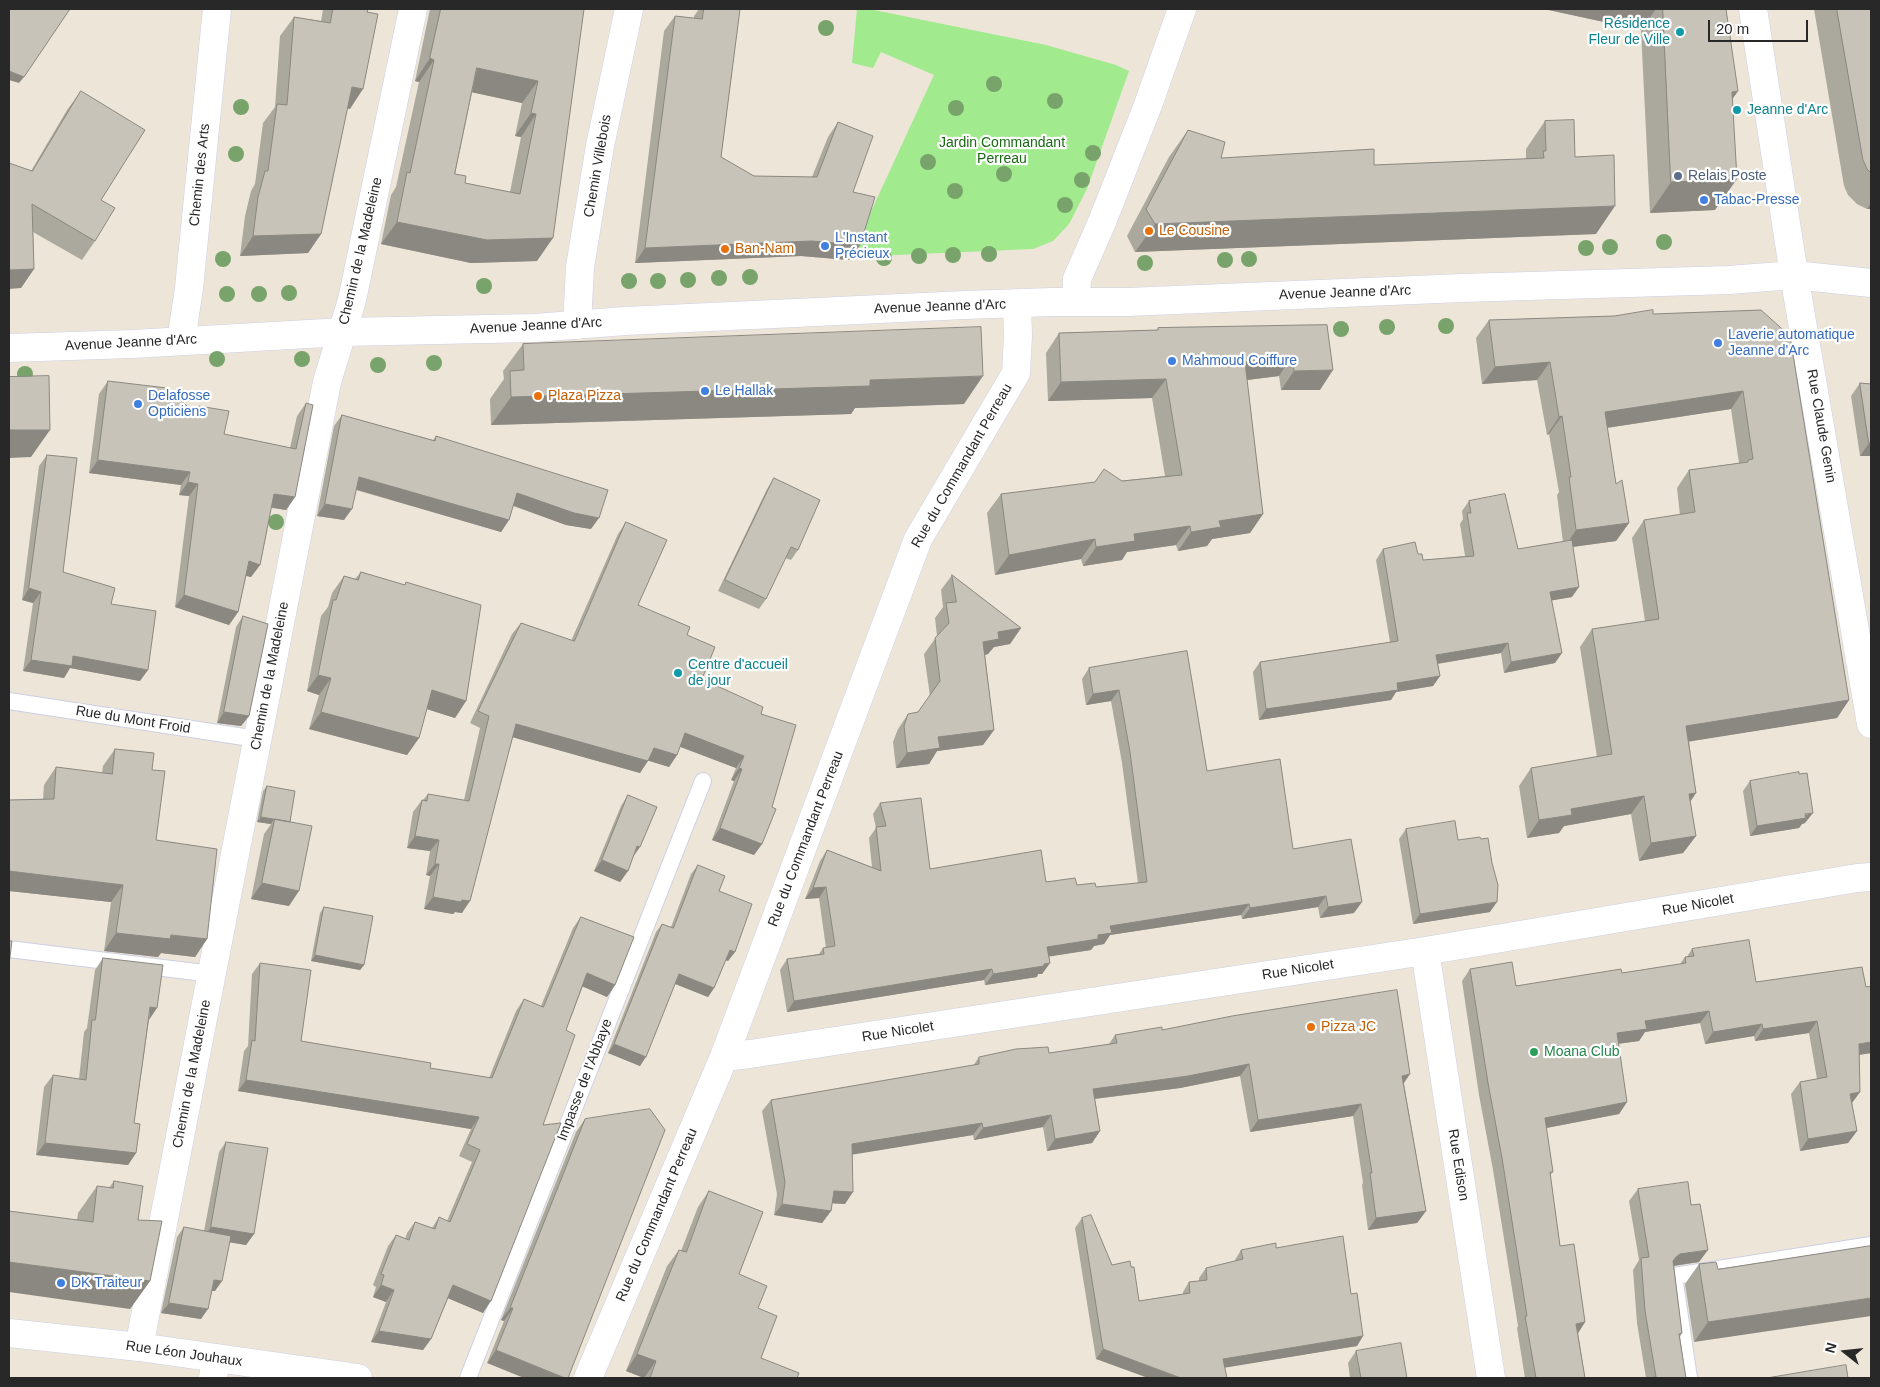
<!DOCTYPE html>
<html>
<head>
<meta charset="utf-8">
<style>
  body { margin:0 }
  #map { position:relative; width:1880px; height:1387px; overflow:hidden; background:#ede6d8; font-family:Arial,sans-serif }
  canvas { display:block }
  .frame { position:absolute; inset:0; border:10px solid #282828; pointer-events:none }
  .north { position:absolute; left:1820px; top:1327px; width:50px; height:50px; -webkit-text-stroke:4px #fff; paint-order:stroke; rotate:286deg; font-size:14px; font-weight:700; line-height:20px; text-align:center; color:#282828 }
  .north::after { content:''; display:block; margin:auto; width:18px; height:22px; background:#282828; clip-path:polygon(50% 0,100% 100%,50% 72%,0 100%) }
  .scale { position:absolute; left:1708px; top:20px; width:100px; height:22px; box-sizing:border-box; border:2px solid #282828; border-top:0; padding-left:6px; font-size:15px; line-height:18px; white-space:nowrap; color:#282828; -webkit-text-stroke:4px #fff; paint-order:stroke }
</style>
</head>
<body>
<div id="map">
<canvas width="1880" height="1387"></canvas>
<div class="frame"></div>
<div class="north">N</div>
<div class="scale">20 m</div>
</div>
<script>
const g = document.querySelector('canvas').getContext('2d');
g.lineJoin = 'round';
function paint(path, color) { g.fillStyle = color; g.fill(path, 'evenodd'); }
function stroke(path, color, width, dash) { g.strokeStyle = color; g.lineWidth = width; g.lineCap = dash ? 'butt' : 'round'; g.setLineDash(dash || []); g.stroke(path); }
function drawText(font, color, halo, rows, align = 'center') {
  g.font = font + ' Arial,sans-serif'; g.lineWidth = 4.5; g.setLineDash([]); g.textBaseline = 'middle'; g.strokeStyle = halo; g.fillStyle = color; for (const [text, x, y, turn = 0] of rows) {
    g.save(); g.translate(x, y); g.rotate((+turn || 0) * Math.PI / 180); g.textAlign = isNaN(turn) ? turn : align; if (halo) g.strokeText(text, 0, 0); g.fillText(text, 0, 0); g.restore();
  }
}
paint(new Path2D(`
  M857 9H869L1046 45 1116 65 1129 71 1087 189 1069 224 1053 241 1033 249 850 257 934 75 881 52 873 68 852 63Z`), '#a1ea8e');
const lane = new Path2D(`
  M9 701 257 739
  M9 949 212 974
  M468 1378 703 781
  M1689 1378 1674 1276 1871 1245`);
const street = new Path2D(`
  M1753 9 1794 275 1871 724
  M1076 302 1077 279 1102 222 1148 105 1182 9
  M577 325 580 267 600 146 629 9
  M181 341 189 288 217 9
  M9 348 133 344 343 332 534 328 625 321 965 305 1051 302H1128L1462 288 1729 280 1794 275 1871 283
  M1425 951 1491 1378
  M724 1057 750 1054 1425 951 1857 878 1871 877
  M139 1347 327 382 352 300 413 9
  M213 1378 216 1358
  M588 1378 724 1057 918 539 1016 373 1018 336 1017 304`);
const secondary = new Path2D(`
  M9 1333 139 1347 358 1378`);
stroke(lane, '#cdcee3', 18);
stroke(street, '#cdcee3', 29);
stroke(secondary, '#cdcee3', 29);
stroke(lane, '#fff', 16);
stroke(street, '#fff', 28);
stroke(secondary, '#fff', 28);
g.fillStyle = '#78a36b';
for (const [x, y] of [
  [826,28],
  [994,84],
  [1055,101],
  [241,107],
  [956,108],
  [1093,153],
  [236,154],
  [928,162],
  [1004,174],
  [1082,180],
  [955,191],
  [1065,205],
  [1664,242],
  [1610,247],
  [1586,248],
  [989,254],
  [953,255],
  [919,256],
  [884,258],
  [223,259],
  [1249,259],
  [1225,260],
  [1145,263],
  [750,277],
  [719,278],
  [688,280],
  [629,281],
  [658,281],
  [484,286],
  [289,293],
  [227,294],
  [259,294],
  [1446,326],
  [1387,327],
  [1341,329],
  [217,359],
  [302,359],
  [434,363],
  [378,365],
  [25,374],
  [276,522]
]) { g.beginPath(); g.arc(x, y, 8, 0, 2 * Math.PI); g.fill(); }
paint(new Path2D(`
  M323 9H368L350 109 347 108 321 234 308 253 240 256 245 216 251 191 255 184 263 123 275 107 280 36 294 17 321 21Z
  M430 9H584L537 261 471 263 381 244 391 195 396 187 419 82 415 81ZM472 92 522 103 515 136 521 137 510 192 465 183 455 174Z
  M699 9H740L721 157 754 176 812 177 828 137 838 122 853 192 860 245 849 260 801 256 635 263 664 31 675 16 694 18V16Z
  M1544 9H1726L1733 99 1715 210 1650 213 1641 30Z
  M1814 9H1871V209H1867L1857 204 1848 195 1844 186Z
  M81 91 101 200 95 241 82 260 33 232 34 269 21 288 31 171 67 110Z
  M1545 121 1575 157 1596 234 1135 252 1127 236 1169 157 1188 130 1221 158 1374 165 1526 159V149Z
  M1761 310 1849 700 1837 718 1689 741 1696 793 1690 801 1696 836 1683 853 1639 861 1631 814 1564 826 1559 833 1527 838 1519 786 1531 768 1597 757 1580 647 1592 629 1645 621 1632 538 1644 520 1680 515 1677 488 1689 470 1739 463 1731 409 1607 428 1616 484 1629 523 1616 541 1573 547 1572 597 1552 600 1555 663 1504 673 1501 653 1438 664 1440 676 1433 686 1396 692 1391 700 1259 720 1253 672 1260 662 1390 642 1376 560 1383 549 1418 554 1423 560 1465 556 1460 524 1463 519 1462 511 1469 501 1518 549 1563 542 1557 495 1559 492 1549 434 1547 435 1537 380 1482 384 1476 338 1489 320 1614 316Z
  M1327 325 1320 390H1281L1279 376 1247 380 1263 514 1250 533 1212 539 1207 546 1178 551 1176 545 1127 552 1122 560 1083 566 1081 559 995 575 987 513 1001 494 1165 476 1152 398 1048 401 1046 353 1059 333 1157 330 1158 328Z
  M523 344 964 404 855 408 851 414 491 425 490 399 504 379 503 371Z
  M108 381 194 412 199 406 224 434 290 448 297 416 306 403 295 497 286 510 271 508 260 565 251 577 246 576 238 612 229 625 175 607 189 496 179 495 181 485 89 473 99 394Z
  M1860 383 1871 384V456H1860L1851 396Z
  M342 415 433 440 436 436 591 529 566 525 513 506 509 520 501 532 356 490 344 520 317 516 334 426Z
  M47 455 63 572 111 604 140 681 70 668 64 678 23 671 33 603 22 600 39 466Z
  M774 478 798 550 791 560 785 558 766 599 759 609 718 591 767 489Z
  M626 522 638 605 687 635 702 679 761 714 772 807 762 844 754 855 712 840 734 781 731 780 736 768 680 747 677 755 669 767 648 760 640 773 513 737 462 913 455 912 453 914 424 909 430 876 426 875 430 851 407 848 413 812 422 800H423L428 794 464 800 480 728 470 723 512 634 521 623 571 641 618 534Z
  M361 572 404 585 406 582 466 701 455 718 427 709 419 738 407 755 309 729 319 695 307 691 321 616 328 607 332 593 344 576 355 579Z
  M952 575 1021 628 1010 644 994 647 988 654 985 655 994 730 983 745 937 751 929 764 896 768 893 742 898 729 908 714 918 712 930 696 924 654 937 636 935 618 943 607 941 590Z
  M243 616 249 716 241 726 217 723 236 627Z
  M1187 651 1207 771 1293 849 1354 913 1320 918 1318 907 1242 919 1241 915 1110 935 1104 944 1094 946 1091 950 1049 956 1050 963 1042 974H1038L1037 977 985 985 984 980 787 1012 780 970 787 959 819 954 823 948H826L819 898 805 899 820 861 827 850 872 867 869 838 876 828 873 814 880 803 930 869 1096 887 1138 883 1122 763 1111 701 1086 705 1082 679 1089 668Z
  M115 749 152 770 156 840 207 939 195 957 161 953 158 957 104 951 111 902 9 891V800L43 799 44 785 56 767 102 773 103 766Z
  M1750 781 1805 823 1802 824 1799 828 1750 836 1743 791Z
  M267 786 290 822 289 906 251 899 264 834 271 824 257 822 263 791Z
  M628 795 633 857 628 871 620 882 594 871 621 806Z
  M1406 829 1458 840 1490 912 1413 924 1399 839Z
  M698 865 719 891 735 952 728 961 726 960 714 988 708 997 675 984 640 1066 608 1053 656 932 662 924 671 927 691 874Z
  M324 907 364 965 360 970 311 961 320 913Z
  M581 917 615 985 607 997 583 986 566 1030 543 1125 483 1313 448 1298 431 1339 423 1350 371 1342 386 1302 373 1297 376 1287 373 1285 388 1246 396 1235 405 1239 407 1233 415 1222 432 1228 439 1217 447 1221 472 1162 459 1156 471 1129 238 1091 244 1051 248 1046 252 974 260 963 301 1041 430 1068 489 1078 516 1011 524 999 541 1006 573 928Z
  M1692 949 1756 982 1871 1053 1859 1055 1860 1092 1852 1103 1857 1131 1848 1143 1800 1151 1791 1094 1800 1082 1817 1079 1809 1033 1755 1041 1754 1036 1705 1044 1700 1023 1645 1032 1639 1041 1618 1044 1627 1102 1619 1114 1546 1128 1553 1172 1550 1175 1560 1246 1585 1322 1578 1333 1585 1378H1525L1517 1328 1518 1326 1493 1170 1479 1095 1462 981 1470 969 1516 986 1622 973 1680 964 1685 957H1687Z
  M103 958 149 1020 134 1123 136 1153 128 1165 36 1155 44 1087 53 1075 79 1079 84 1032 87 1028 95 970Z
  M1162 1030 1404 1084 1426 1211 1417 1223 1368 1230 1362 1185 1363 1183 1353 1116 1250 1132 1240 1076 1180 1088 1095 1099 1100 1131 1092 1143 1047 1151 1043 1127 974 1140 973 1135 852 1154 845 1204 832 1203 831 1211 822 1223 774 1215 777 1194 762 1111 771 1100 973 1066 979 1057 1049 1053 1109 1044 1115 1035Z
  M585 1119 665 1130 487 1363 504 1321 501 1320 576 1132Z
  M226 1142 254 1234 246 1245 229 1242 215 1291H212L201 1319 161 1313 177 1237 184 1227 204 1231 219 1152Z
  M114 1181 138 1220 150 1281 130 1309 77 1220 78 1213 97 1186 109 1188Z
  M1638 1189 1699 1262 1674 1266 1682 1333 1680 1337 1686 1378H1646L1637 1323 1633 1270 1639 1260 1629 1201Z
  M709 1191 739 1274 758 1308 761 1358 797 1378H644L626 1371 667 1266 679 1250 681 1251 698 1207Z
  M1082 1218 1112 1265 1139 1301 1183 1294V1292L1189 1282 1199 1281V1278L1206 1268 1235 1261V1260L1241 1250 1276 1248 1351 1294 1363 1336 1357 1346 1225 1367 1096 1359 1075 1228Z
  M1871 1246 1694 1342 1685 1284 1699 1264 1718 1269Z
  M1356 1351 1407 1378H1350L1348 1363Z`), '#aba89e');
paint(new Path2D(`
  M1544 9H1656L1641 30Z
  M430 58 434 60 419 82 415 81Z
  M477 68 538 81 522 103 461 90Z
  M9 71 24 77 19 83 9 80Z
  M352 87 363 89 350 109 338 106Z
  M1738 91 1717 122 1732 92Z
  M531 113 536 114 521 137 515 136Z
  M1737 179 1715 210 1650 213 1671 182Z
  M1871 203V209H1867Z
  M1615 206 1596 234 1135 252 1155 224Z
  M397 222 553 238 537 261 471 263 381 244Z
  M321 234 308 253 240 256 253 236Z
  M812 241 860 245 849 260 801 256 635 263 645 248Z
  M34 269 21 288 9 289V270Z
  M1292 356 1279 376 1231 382 1245 362Z
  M1550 362 1537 380 1482 384 1495 367Z
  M1333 370 1320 390H1281L1294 371Z
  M983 376 964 404 855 408 851 414 491 425 511 397 870 380Z
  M1166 379 1152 398 1048 401 1061 382Z
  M1743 391 1731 409 1592 430 1605 412Z
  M1562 416 1549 434 1547 435 1559 417Z
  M9 430H50L31 457 9 458Z
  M1869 443H1871V456H1860Z
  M98 460 190 472 181 485 89 473Z
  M359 477 509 520 501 532 351 488Z
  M188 482 198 484 189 496 179 495Z
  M517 493 599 518 591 529 566 525 509 504Z
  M274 494 295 497 286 510 265 506Z
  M325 504 352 509 344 520 317 516Z
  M1263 514 1250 533 1212 539 1207 546 1178 551 1191 532 1219 521Z
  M1629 523 1616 541 1564 548 1576 530Z
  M1190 526 1176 545 1127 552 1122 560 1083 566 1096 547 1134 534Z
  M1095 539 1081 559 995 575 1009 555Z
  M249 561 260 565 251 577 240 574Z
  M1579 587 1572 597 1543 602 1550 592Z
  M29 588 41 592 33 603 22 600Z
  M184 595 238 612 229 625 175 607Z
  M1021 628 1010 644 994 647 988 654 972 658 983 642 998 632Z
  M1508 643 1501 653 1429 665 1436 655Z
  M1562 653 1555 663 1504 673 1511 662Z
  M73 656 148 670 140 681 70 668 64 678 23 671 31 660Z
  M318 675 331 678 319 695 307 691Z
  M1440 676 1433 686 1396 692 1391 700 1259 720 1266 709 1397 683Z
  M432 690 466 701 455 718 420 707Z
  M1119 690 1111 701 1086 705 1093 694Z
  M1849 700 1837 718 1674 744 1686 726Z
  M224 712 249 716 241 726 217 723Z
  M321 712 419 738 407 755 309 729Z
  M516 724 648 761 640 773 508 736Z
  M994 730 983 745 937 751 929 764 896 768 907 753 938 737Z
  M685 733 744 756 736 768 676 745Z
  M654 748 677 755 669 767 646 760Z
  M739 768 742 769 734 781 731 780Z
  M1696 793 1684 811 1689 794Z
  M1644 796 1631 814 1564 826 1559 833 1527 838 1539 820 1571 809Z
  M1813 813 1805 823 1802 824 1799 828 1750 836 1757 826Z
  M261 817 274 819 271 824 257 822Z
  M720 828 762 844 754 855 712 840Z
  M415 836 439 840 430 851 407 848Z
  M1696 836 1683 853 1639 861 1651 843Z
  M637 846 640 847 633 857Z
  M602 860 628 871 620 882 594 871Z
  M435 864H439L430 876 426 875Z
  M9 871 123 885 111 902 9 891Z
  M262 883 299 891 289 906 251 899Z
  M826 887 819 898 805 899 813 888Z
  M1326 896 1318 907 1242 919 1250 908Z
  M433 897 462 900 470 901 462 913 455 912 453 914 424 909Z
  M1362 902 1354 913 1320 918 1328 907Z
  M1497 902 1490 912 1413 924 1420 914Z
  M1249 904 1241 915 1110 935 1104 944 1094 946 1091 950 1040 958 1047 947 1098 935 1110 926Z
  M116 933 171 935 207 939 195 957 161 953 158 957 104 951Z
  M730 950 735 952 728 961 723 959Z
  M315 955 364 965 360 970 311 961Z
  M1050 963 1042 974H1038L1037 977 985 985 993 974Z
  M992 969 984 980 787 1012 794 1001Z
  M587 973 615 985 607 997 579 985Z
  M679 974 714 988 708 997 673 983Z
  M150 1007 157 1008 149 1020Z
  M1709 1011 1700 1023 1645 1032 1639 1041 1608 1045 1617 1033 1645 1021Z
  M1817 1021 1809 1033 1755 1041 1763 1029Z
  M1762 1024 1754 1036 1705 1044 1713 1032Z
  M1871 1042V1053L1851 1056 1859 1044Z
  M614 1044 646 1057 640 1066 608 1053Z
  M1249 1064 1240 1076 1180 1088 1085 1100 1093 1089Z
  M1410 1074 1402 1086V1076Z
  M246 1080 479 1117 471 1129 238 1091Z
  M1860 1092 1851 1104 1850 1094Z
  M1627 1102 1619 1114 1536 1130 1545 1118Z
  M1361 1104 1353 1116 1250 1132 1258 1120Z
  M1051 1115 1043 1127 974 1140 983 1128Z
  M982 1123 973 1135 844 1156 852 1144Z
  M1100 1131 1092 1143 1047 1151 1055 1139Z
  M1857 1131 1848 1143 1800 1151 1808 1139Z
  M45 1143 136 1153 128 1165 36 1155Z
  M834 1191 853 1192 845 1204 826 1203Z
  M782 1204 831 1211 822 1223 774 1215Z
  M1426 1211 1417 1223 1368 1230 1376 1218Z
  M211 1227 254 1234 246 1245 203 1238Z
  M1708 1250 1699 1262 1672 1266 1667 1269 1676 1257 1680 1254Z
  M9 1262 150 1281 130 1309 9 1292Z
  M214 1280 222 1281 215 1291H207Z
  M381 1285 394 1290 386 1302 373 1297Z
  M453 1285 491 1301 483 1313 445 1297Z
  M1871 1298V1316L1694 1342 1708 1322Z
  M169 1303 208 1309 201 1319 161 1313Z
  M510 1308H513L504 1321 501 1320Z
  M1585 1322 1577 1335 1576 1324Z
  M379 1331 431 1339 423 1350 371 1342Z
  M1363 1336 1357 1346 1217 1369 1223 1359Z
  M1103 1349 1181 1378H1148L1096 1359Z
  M496 1350 565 1378H524L487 1363Z
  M637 1354 656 1361 644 1378 626 1371Z`), '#8b8881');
const building = new Path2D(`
  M9 9H70L24 77 9 71Z
  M333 9H368L367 12 378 14 363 89 352 87 321 234 253 236 258 197 265 171H268L277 104 287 105 294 17 330 23Z
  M441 9H584L553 238 487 240 397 222 407 172 410 173 434 60 430 58ZM477 68 538 81 531 113 536 114 520 194 465 183 466 176 455 174Z
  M704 9H740L721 157 754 176 817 177 838 122 873 136 853 192 875 197 860 245 812 241 645 248 675 16 702 19Z
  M1663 9H1726L1738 91 1732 92 1737 179 1671 182Z
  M1837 9H1871V173L1867 169 1863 160Z
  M81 91 145 130 101 200 115 208 95 241 32 204 34 269 9 270V163L32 171Z
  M1574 120 1575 157 1614 155 1615 206 1155 224 1146 209 1188 130 1225 142 1221 158 1374 149V165L1544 158 1543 151H1546L1545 121Z
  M1653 310V314L1761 310 1790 336 1849 700 1686 726 1696 793 1689 794 1696 836 1651 843 1644 796 1571 809 1572 815 1539 820 1531 768 1612 754 1592 629 1659 619 1644 520 1695 512 1689 470 1748 462V460L1753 459 1743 391 1605 412 1616 484 1622 480 1629 523 1576 530 1569 477H1571L1562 416 1559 417 1550 362 1495 367 1489 320 1614 316Z
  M1327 325 1333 370 1294 371 1292 356 1245 362 1263 514 1219 521 1221 527 1191 532 1190 526 1134 534 1135 541 1096 547 1095 539 1009 555 1001 494 1095 482 1104 469 1122 481 1182 475 1166 379 1061 382 1059 333 1158 330V328Z
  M981 327 983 376 870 380V386L511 397 510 371 524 370 523 344Z
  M49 376 50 430H9V377Z
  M108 381 167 388 197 415 199 406 229 411 224 434 296 449 306 403 313 405 295 497 274 494 260 565 249 561 238 612 184 595 198 484 188 482 190 472 98 460Z
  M1860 383 1871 384V443H1869Z
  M342 415 435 441 436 436 608 490 599 518 574 513 517 493 509 520 359 477 352 509 325 504Z
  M47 455 77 458 63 572 115 588 111 604 156 611 148 670 73 656 72 666 31 660 41 592 29 588Z
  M774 478 820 500 798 550 791 547 766 599 725 580Z
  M1505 494 1518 549 1572 540 1579 587 1550 592 1562 653 1511 662 1508 643 1436 655 1440 676 1397 683 1398 690 1266 709 1260 662 1398 641 1383 549 1415 542 1418 554H1422L1423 560 1474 556 1467 513H1471L1469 501Z
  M626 522 667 540 638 605 690 627 687 635 715 647 702 679 763 707 761 714 796 725 772 807 776 809 762 844 720 828 742 769 739 768 744 756 685 733 677 755 654 748 648 761 516 724 470 901 462 900 461 902 433 897 439 864H435L439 840 415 836 422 800 427 801 428 794 469 801 489 716 478 711 521 623 574 641Z
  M361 572 405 585 406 582 481 605 466 701 432 690 419 738 321 712 331 678 318 675 333 600H336L344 576 358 580Z
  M952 575 1021 628 998 632 999 639 983 642 994 730 938 737 940 748 907 753 904 726 908 714 918 712 940 681 935 638 949 623 946 603 956 602Z
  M243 616 268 624 249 716 224 712Z
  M1187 651 1207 771 1280 759 1293 849 1351 839 1362 902 1328 907 1326 896 1250 908 1249 904 1110 926 1112 933 1098 935V939L1047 947 1050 963 1044 964V966L993 974 992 969 794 1001 787 959 824 954 823 948 835 946 826 887 813 888 827 850 881 871 876 827 886 826 880 803 921 798 930 869 1041 850 1046 882 1075 878 1077 885 1095 883 1096 887 1147 882 1130 752 1119 690 1093 694 1089 668Z
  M115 749 154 753 152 770 165 771 156 840 217 849 207 939 171 935 170 939 116 933 123 885 9 871V800L54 799 56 767 112 774Z
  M1799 772V774L1807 773 1813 813 1805 814 1806 818 1757 826 1750 781Z
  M267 786 295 791 290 822 261 817Z
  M628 795 657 807 640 847 637 846 628 871 602 860Z
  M275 819 312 826 299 891 262 883Z
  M1455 821 1458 840 1480 837 1481 839 1488 838 1492 863 1498 885 1497 902 1420 914 1406 829Z
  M698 865 725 876 719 891 752 904 735 952 730 950 714 988 679 974 646 1057 614 1044 662 924 673 928Z
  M324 907 373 916 364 965 315 955Z
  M581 917 634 937 615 985 587 973 566 1030 575 1035 543 1125 561 1123 491 1301 453 1285 431 1339 379 1331 394 1290 381 1285 384 1275 381 1274 396 1235 409 1240 415 1222 435 1229 439 1217 450 1222 480 1150 467 1144 479 1117 246 1080 252 1040 255 1041 260 963 311 970 301 1041 431 1063 430 1068 492 1078 524 999 543 1007Z
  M1749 940 1756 982 1862 967 1866 987 1871 986V1042L1859 1044 1860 1092 1850 1094 1857 1131 1808 1139 1800 1082 1827 1077 1817 1021 1763 1029 1762 1024 1713 1032 1709 1011 1645 1021 1647 1029 1617 1033 1627 1102 1545 1118 1553 1172H1550L1560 1246 1574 1244 1585 1322 1576 1324 1585 1378H1536L1525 1316H1527L1502 1158 1488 1083 1470 969 1512 962 1516 986 1621 969 1622 973 1686 963 1685 957 1694 956 1692 949Z
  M9 941H12L9 965Z
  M103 958 163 965 157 1008 150 1007 144 1052 134 1123 140 1124 136 1153 45 1143 53 1075 86 1080 92 1020H95Z
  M1397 990 1410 1074 1402 1076 1426 1211 1376 1218 1370 1173H1372L1361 1104 1258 1120 1249 1064 1188 1076 1093 1089 1100 1131 1055 1139 1051 1115 983 1128 982 1123 852 1144 853 1192 834 1191 831 1211 782 1204 785 1182 771 1100 979 1064V1057L1016 1049 1048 1047 1049 1053 1117 1043 1115 1035 1162 1027V1030L1232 1016Z
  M650 1109 665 1130 568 1378H565L496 1350 513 1308H510L585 1119Z
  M226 1142 268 1148 254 1234 211 1227Z
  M114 1181 143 1186 138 1220 162 1221 150 1281 9 1262V1211L93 1222 97 1186 113 1188Z
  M1688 1182 1691 1205 1700 1204 1708 1250 1680 1254 1676 1257 1673 1261 1682 1333 1679 1334 1686 1378H1649L1656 1377 1645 1311 1641 1258 1649 1257 1638 1189Z
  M709 1191 763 1212 739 1274 767 1286 758 1308 777 1316 761 1358 799 1373 797 1378H650L656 1361 637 1354 679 1250 686 1252Z
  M1091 1215 1112 1265 1130 1261 1131 1267H1134L1139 1301 1190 1293 1189 1282 1207 1280 1206 1268 1243 1259 1241 1250 1276 1243V1248L1343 1236 1351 1294 1357 1293 1363 1336 1223 1359 1227 1378H1181L1103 1349 1082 1218Z
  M184 1227 231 1236 222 1281 214 1280 208 1309 169 1303Z
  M1871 1246V1298L1708 1322 1699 1264 1716 1262 1718 1269Z
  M1401 1343 1407 1378H1361L1356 1351Z
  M1846 1365 1848 1378H1767Z`);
paint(building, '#c7c3b8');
stroke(building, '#8b8881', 1);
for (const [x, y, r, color] of [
  [1680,32,5,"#0f9aa8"],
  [1737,110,5,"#0f9aa8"],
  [1678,176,5,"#5c6f8a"],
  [1704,200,5,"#3f7fe0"],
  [1149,231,5,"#e8710a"],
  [825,246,5,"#3f7fe0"],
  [725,249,5,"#e8710a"],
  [1718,343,5,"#3f7fe0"],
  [1172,361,5,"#3f7fe0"],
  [705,391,5,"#3f7fe0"],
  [538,396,5,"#e8710a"],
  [138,404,5,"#3f7fe0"],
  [678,673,5,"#0f9aa8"],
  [1311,1027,5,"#e8710a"],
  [1534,1052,5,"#2e9e5b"],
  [61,1283,5,"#3f7fe0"]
]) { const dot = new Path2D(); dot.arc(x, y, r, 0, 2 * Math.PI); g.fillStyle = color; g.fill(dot); stroke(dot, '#fff', 2); }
drawText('14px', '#0d838f', '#fff', [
  ["Résidence",1670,24,"right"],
  ["Fleur de Ville",1670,40,"right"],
  ["Jeanne d'Arc",1747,110],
  ["Centre d'accueil",688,665],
  ["de jour",688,681]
], 'left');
drawText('14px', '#196c12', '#fff', [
  ["Jardin Commandant",1002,143],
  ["Perreau",1002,159]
]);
drawText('14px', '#282828', '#fff', [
  ["Chemin Villebois",598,166,-80],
  ["Chemin des Arts",200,175,-84],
  ["Chemin de la Madeleine",361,251,-77],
  ["Avenue Jeanne d'Arc",1345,293,-2],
  ["Avenue Jeanne d'Arc",940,307,-2],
  ["Avenue Jeanne d'Arc",536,326,-3],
  ["Avenue Jeanne d'Arc",131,343,-3],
  ["Rue Claude Genin",1821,426,80],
  ["Rue du Commandant Perreau",962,466,-60],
  ["Chemin de la Madeleine",270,676,-79],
  ["Rue du Mont Froid",133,720,9],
  ["Rue du Commandant Perreau",806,839,-69],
  ["Rue Nicolet",1698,905,-10],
  ["Rue Nicolet",1298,970,-9],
  ["Rue Nicolet",898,1032,-9],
  ["Chemin de la Madeleine",192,1074,-79],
  ["Impasse de l'Abbaye",585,1080,-69],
  ["Rue Edison",1458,1165,81],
  ["Rue du Commandant Perreau",657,1215,-67],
  ["Rue Léon Jouhaux",184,1354,8]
]);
drawText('14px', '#4e5e75', '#fff', [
  ["Relais Poste",1688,176]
], 'left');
drawText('14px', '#366cbe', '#fff', [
  ["Tabac-Presse",1714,200],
  ["L'Instant",835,238],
  ["Précieux",835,254],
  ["Laverie automatique",1728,335],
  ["Jeanne d'Arc",1728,351],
  ["Mahmoud Coiffure",1182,361],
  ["Le Hallak",715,391],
  ["Delafosse",148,396],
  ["Opticiens",148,412],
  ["DK Traiteur",71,1283]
], 'left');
drawText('14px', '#c56008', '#fff', [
  ["Le Cousine",1159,231],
  ["Ban-Nam",735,249],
  ["Plaza Pizza",548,396],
  ["Pizza JC",1321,1027]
], 'left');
drawText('14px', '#27864d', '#fff', [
  ["Moana Club",1544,1052]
], 'left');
</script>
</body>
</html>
